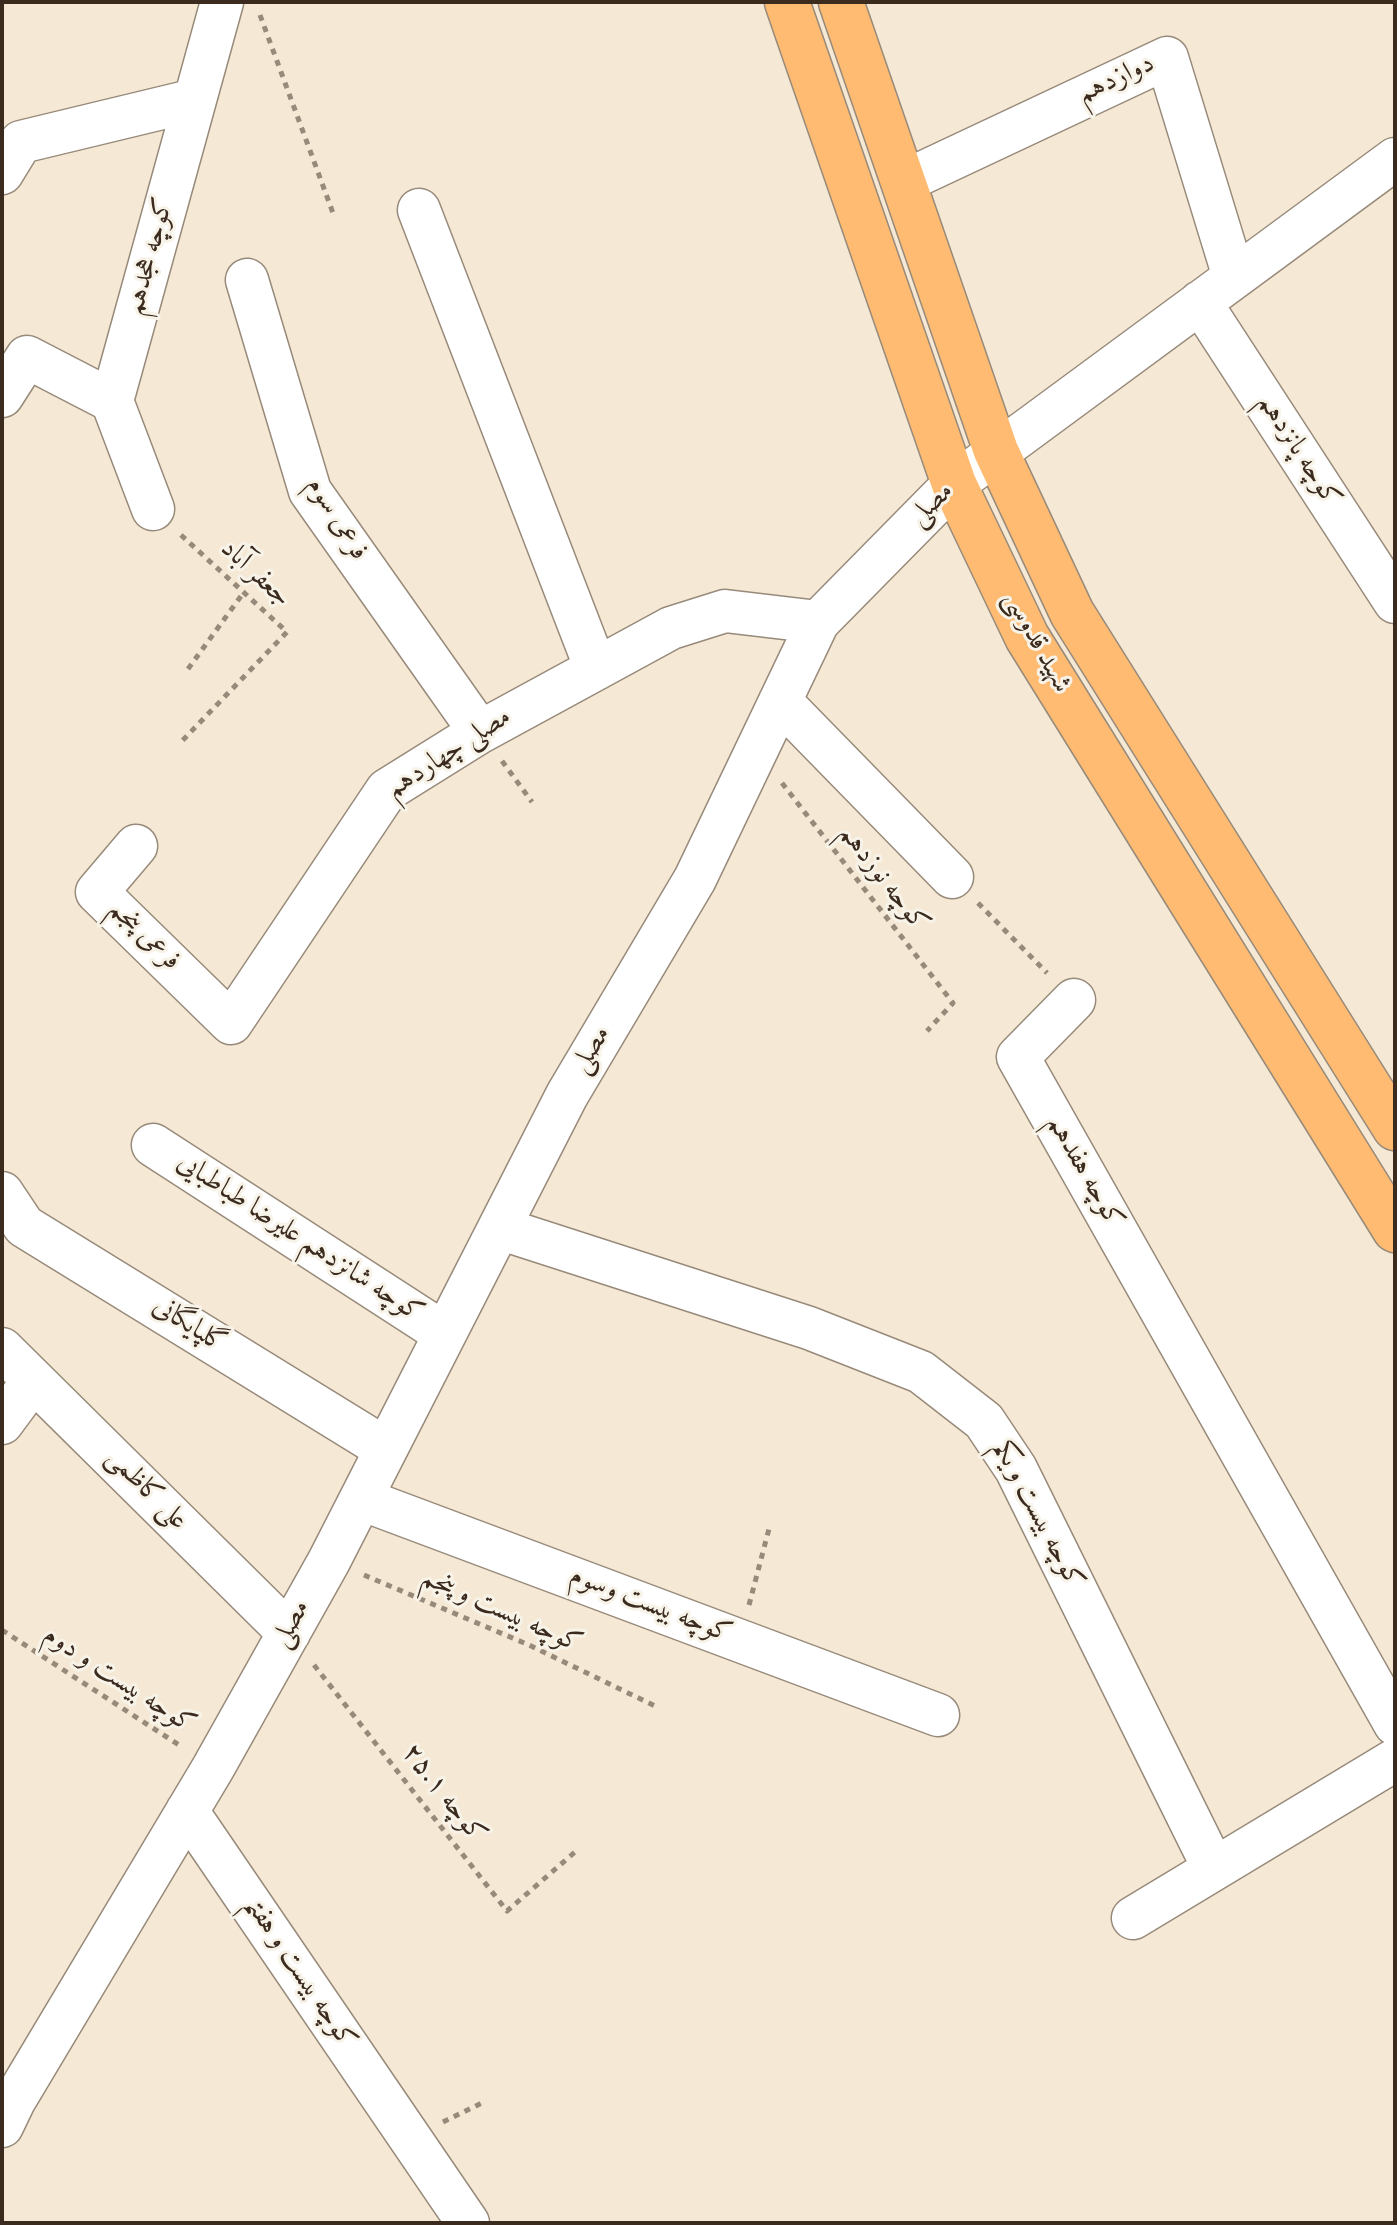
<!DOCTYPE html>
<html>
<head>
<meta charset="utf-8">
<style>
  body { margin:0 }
  #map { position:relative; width:1397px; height:2225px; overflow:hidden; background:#f5e9d5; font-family:"Sorts Mill Goudy",serif }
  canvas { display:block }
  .frame { position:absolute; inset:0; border:4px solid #3b2a1e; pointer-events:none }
</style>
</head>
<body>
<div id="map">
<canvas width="1397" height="2225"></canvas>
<div class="frame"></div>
</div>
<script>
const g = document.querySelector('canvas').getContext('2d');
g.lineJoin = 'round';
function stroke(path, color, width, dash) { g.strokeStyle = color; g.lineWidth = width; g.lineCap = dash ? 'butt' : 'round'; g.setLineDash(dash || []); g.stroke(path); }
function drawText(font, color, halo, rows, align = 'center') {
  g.font = font + ' "Sorts Mill Goudy",Amiri,serif'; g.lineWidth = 6; g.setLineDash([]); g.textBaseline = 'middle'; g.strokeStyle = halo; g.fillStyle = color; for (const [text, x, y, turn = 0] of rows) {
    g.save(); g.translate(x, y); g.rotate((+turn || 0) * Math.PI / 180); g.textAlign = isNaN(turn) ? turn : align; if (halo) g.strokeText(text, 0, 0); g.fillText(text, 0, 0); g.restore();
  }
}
const minor = new Path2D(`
  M2 173 21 142 195 100
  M903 182 1167 58 1234 277
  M419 210 596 669
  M247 280 310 491 480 732
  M1200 302 1395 602
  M2 396 27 357 112 401
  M153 509 112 401 222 2
  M780 701 952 877
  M136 846 97 892 231 1023 387 790 480 732 671 628 725 611 818 622
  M1074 1000 1018 1057 1395 1724
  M153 1145 445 1334
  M2 1193 24 1226 386 1449
  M499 1228 809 1328 921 1372 984 1421 1016 1469 1214 1869
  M2 1349 289 1633
  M2 1423 33 1381
  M361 1499 938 1715
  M187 1811 468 2223
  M1133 1918 1395 1760
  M2 2126 14 2101 213 1768 329 1561 567 1095 695 879 818 622 954 484 1395 159`);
const major = new Path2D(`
  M787 2 954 484 1027 637 1395 1230
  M841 2 996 451 1072 613 1395 1128`);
stroke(minor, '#988a7a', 45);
stroke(major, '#988a7a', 47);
stroke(new Path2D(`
  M260 15 333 213
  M181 535 287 632 182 741
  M188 669 244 592
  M502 761 532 802
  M782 783 953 1003 927 1031
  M978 903 1047 973
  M364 1575 529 1645 655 1706
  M749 1605 770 1525
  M2 1630 182 1747
  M314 1665 507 1911 575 1852
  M443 2122 486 2101`), '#988a7a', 5, [6, 6]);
stroke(minor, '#fff', 42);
stroke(major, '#febb71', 44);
drawText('28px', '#3b2a1e', '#f7f3e8', [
  ["دوازدهم",1117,81,-25],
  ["کوچه هجدهم",152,257,-75],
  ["کوچه پانزدهم",1297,452,57],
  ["مصلی",933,506,-45],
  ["فرعی سوم",335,520,58],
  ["جعفر آباد",254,575,43],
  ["شهید قدوسی",1035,643,61],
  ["مصلی چهاردهم",450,755,-33],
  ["کوچه نوزدهم",882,880,52],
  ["فرعی پنجم",143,937,44],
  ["مصلی",593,1051,-59],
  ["کوچه هفدهم",1083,1173,60],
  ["کوچه شانزدهم علیرضا طباطبایی",299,1240,33],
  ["گلپایگانی",188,1327,32],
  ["علی کاظمی",145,1491,45],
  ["کوچه بیست و یکم",1036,1516,62],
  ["کوچه بیست وسوم",650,1607,21],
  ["کوچه بیست و پنجم",501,1613,24],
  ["مصلی",293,1625,-61],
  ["کوچه بیست و دوم",118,1682,33],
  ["کوچه ۲۵.۱",442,1795,52],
  ["کوچه بیست و هفتم",298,1974,56]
]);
</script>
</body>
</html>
